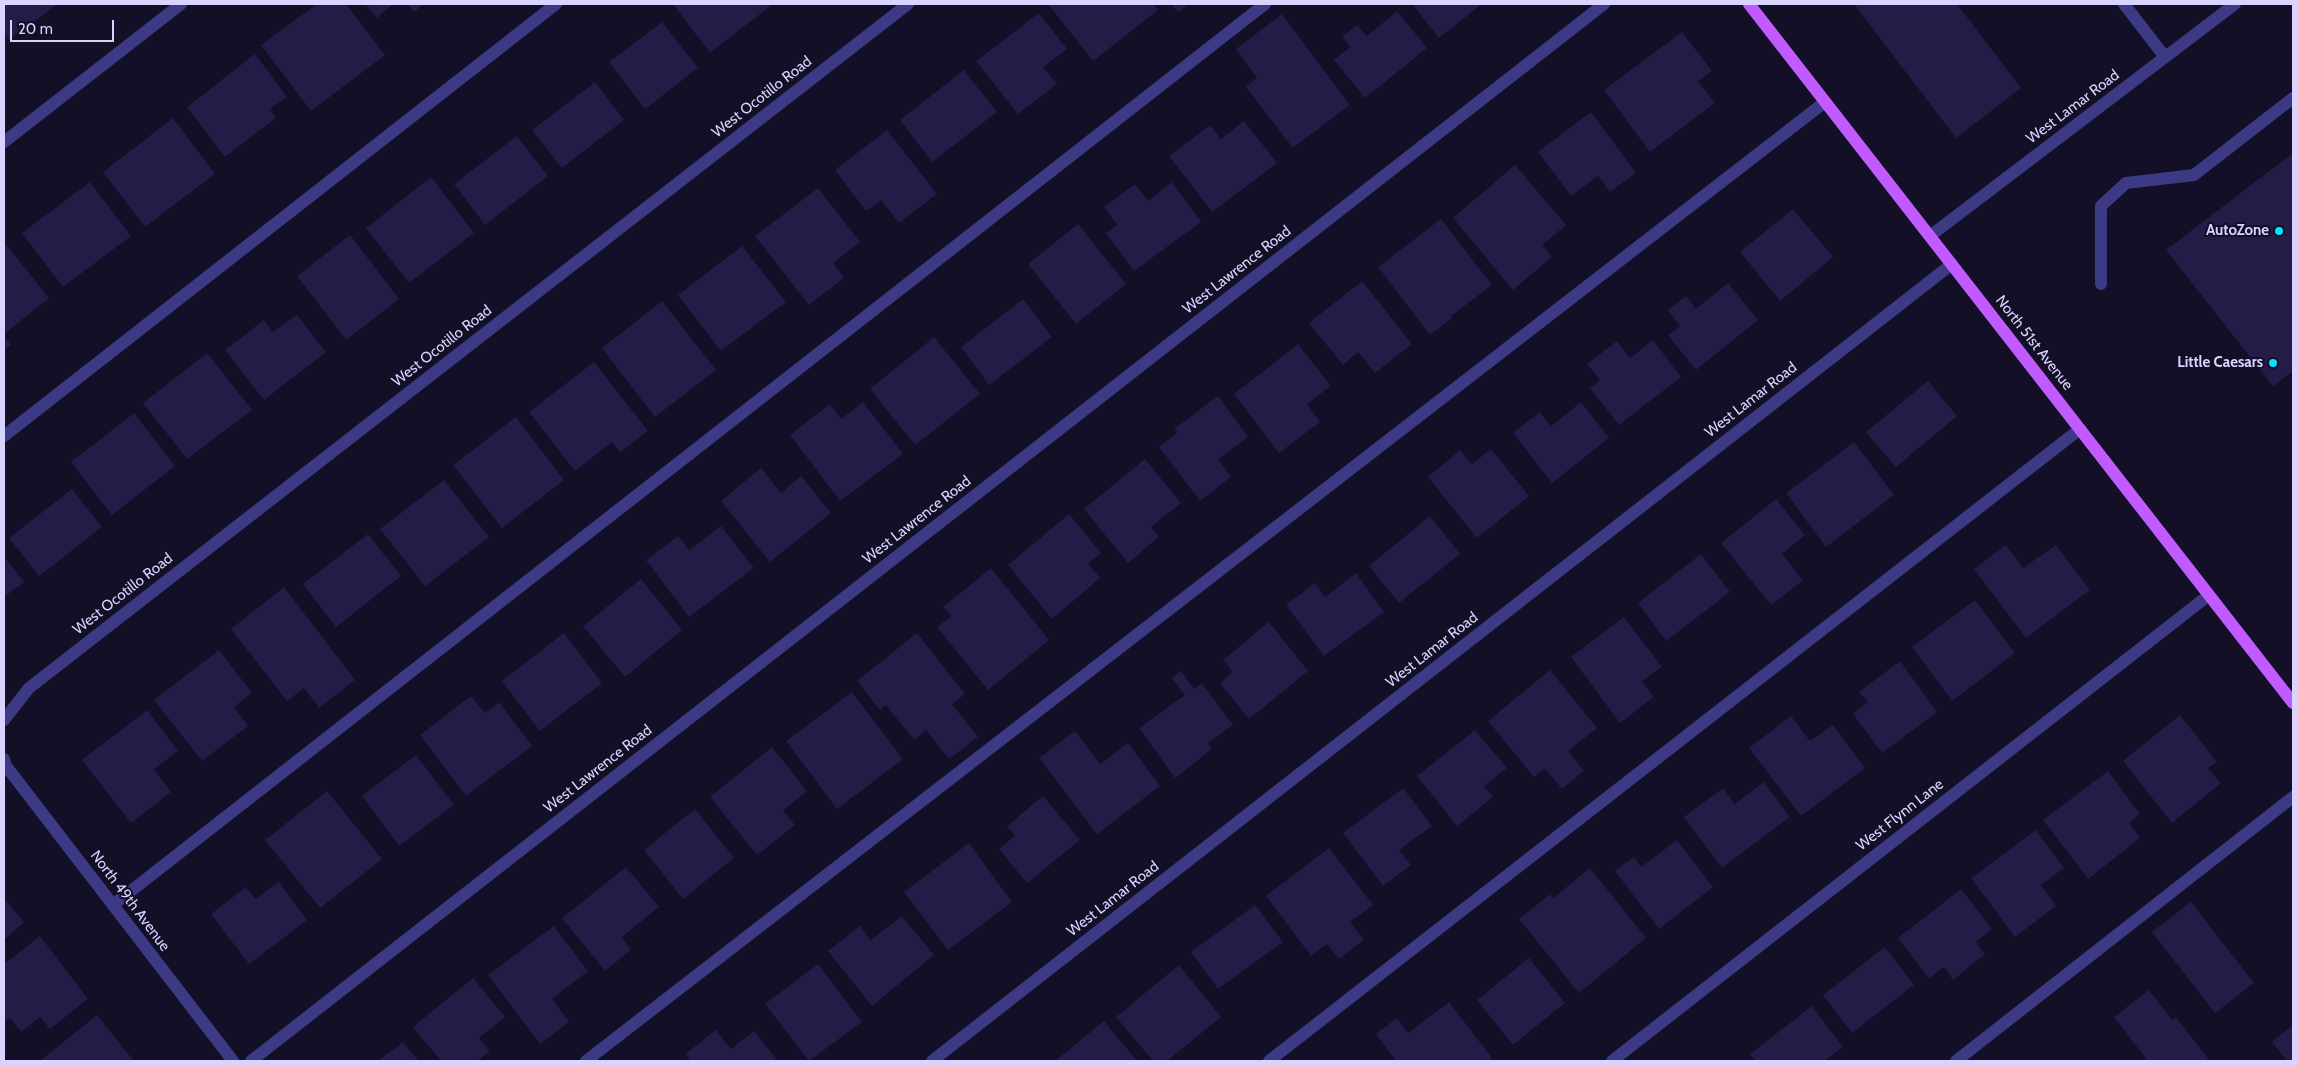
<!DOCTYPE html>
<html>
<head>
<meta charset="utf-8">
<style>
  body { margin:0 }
  #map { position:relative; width:2297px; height:1065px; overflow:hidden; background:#130f26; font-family:Cabin,sans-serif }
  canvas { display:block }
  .frame { position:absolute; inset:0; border:5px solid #d9d4ff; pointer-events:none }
  .scale { position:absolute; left:10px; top:20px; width:104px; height:22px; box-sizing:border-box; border:2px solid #d9d4ff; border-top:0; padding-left:6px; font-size:15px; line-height:18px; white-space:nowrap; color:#d9d4ff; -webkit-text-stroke:4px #130f26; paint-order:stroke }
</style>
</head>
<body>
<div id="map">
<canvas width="2297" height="1065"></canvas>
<div class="frame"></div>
<div class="scale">20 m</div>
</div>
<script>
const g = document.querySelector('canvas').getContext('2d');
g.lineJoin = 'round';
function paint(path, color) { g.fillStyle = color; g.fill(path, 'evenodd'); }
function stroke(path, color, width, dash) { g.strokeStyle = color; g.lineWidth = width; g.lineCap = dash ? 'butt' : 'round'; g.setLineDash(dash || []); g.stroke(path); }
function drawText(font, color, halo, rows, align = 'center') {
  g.font = font + ' Cabin,sans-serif'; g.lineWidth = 4; g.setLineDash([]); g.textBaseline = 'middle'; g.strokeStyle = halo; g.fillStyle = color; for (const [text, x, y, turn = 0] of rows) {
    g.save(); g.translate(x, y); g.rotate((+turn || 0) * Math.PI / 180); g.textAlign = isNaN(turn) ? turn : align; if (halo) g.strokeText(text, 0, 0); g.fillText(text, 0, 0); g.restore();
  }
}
paint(new Path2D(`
  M4 4H58L9 40 4 34Z
  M317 4H346L385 55 311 111 261 45Z
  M365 4H393L377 18Z
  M408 4H424L414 12Z
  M673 4H773L710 53Z
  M1048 4H1153L1158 10 1093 61Z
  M1171 4H1189L1178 12Z
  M1412 4H1482L1439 38Z
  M1854 4H1957L2021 88 1956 138Z
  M1397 11 1427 48 1365 98 1334 60 1350 47 1342 37 1357 25 1367 36Z
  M1039 13 1067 49 1043 67 1057 84 1018 114 976 61Z
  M1282 14 1350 105 1293 148 1246 87 1257 78 1236 49Z
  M662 22 698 68 645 109 609 62Z
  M1682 32 1712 71 1698 81 1715 103 1650 152 1604 90Z
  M255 54 287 97 270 109 276 118 225 157 187 107Z
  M964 70 997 112 932 162 900 120Z
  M595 82 624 120 562 168 532 130Z
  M1591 112 1636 173 1610 192 1598 176 1571 196 1538 152Z
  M173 118 215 174 145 227 103 172Z
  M1244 121 1277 163 1212 212 1169 156 1210 125 1221 139Z
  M887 130 937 194 899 223 881 200 866 211 835 170Z
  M517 136 548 176 485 225 454 184Z
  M2293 153V371L2273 386 2166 250Z
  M1515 165 1566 225 1542 245 1552 257 1513 290 1453 218Z
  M431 177 474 233 409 283 366 228Z
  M90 182 131 236 63 287 22 233Z
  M1172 182 1201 222 1134 271 1106 233 1117 225 1104 207 1135 184 1148 201Z
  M818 188 860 242 833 263 844 278 809 305 755 236Z
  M1793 209 1833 257 1780 301 1740 252Z
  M1441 219 1492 285 1451 316 1452 318 1430 335 1378 267Z
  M1078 224 1126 284 1076 324 1028 264Z
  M350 235 399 299 346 340 297 276Z
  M4 242 49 298 4 334Z
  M742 246 786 302 721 351 678 295Z
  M1362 281 1412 344 1375 373 1358 352 1343 365 1309 323Z
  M1728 283 1758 320 1696 370 1668 335 1680 326 1668 310 1686 296 1696 309Z
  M1023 299 1052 337 989 385 961 347Z
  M662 301 716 370 655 417 602 348Z
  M297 315 326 352 264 400 225 350 264 320 273 332Z
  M4 336 11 345 4 350Z
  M934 337 980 394 915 445 870 389Z
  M1653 340 1681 377 1619 425 1590 388 1600 380 1587 364 1617 341 1630 358Z
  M1298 344 1331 386 1307 404 1320 422 1279 453 1234 394Z
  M207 353 252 410 187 459 143 403Z
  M594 362 648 431 620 452 612 442 575 471 529 412Z
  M1928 381 1957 416 1896 467 1866 432Z
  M1218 396 1248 437 1218 459 1231 477 1200 501 1159 447 1177 433 1174 429Z
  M863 402 903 454 840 501 790 435 830 404 841 419Z
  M1581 402 1609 438 1552 483 1513 433 1540 412 1551 426Z
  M134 413 175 466 112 515 71 462Z
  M516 417 564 480 502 528 453 465Z
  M1854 442 1894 495 1826 547 1786 493Z
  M1491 449 1529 496 1477 538 1428 477 1460 450 1472 464Z
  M1145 459 1181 503 1151 527 1159 537 1128 563 1084 509Z
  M761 468 781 493 801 476 831 513 770 562 721 501Z
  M444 480 489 537 425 586 380 529Z
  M72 489 102 527 39 576 9 538Z
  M1776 499 1805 535 1782 554 1803 580 1771 605 1721 543Z
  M1069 514 1101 553 1088 563 1100 578 1052 619 1008 565Z
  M1430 516 1460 554 1399 603 1369 566Z
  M721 526 754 568 689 617 646 560 678 536 689 550Z
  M368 534 401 576 336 627 303 584Z
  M2006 545 2023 568 2056 545 2090 590 2026 638 1974 569Z
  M1701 554 1730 592 1666 641 1638 603Z
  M4 556 24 582 4 597Z
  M991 568 1049 640 988 690 937 627 951 616 943 607Z
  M1356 573 1384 612 1324 656 1286 605 1315 583 1325 597Z
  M641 579 682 630 625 677 583 626Z
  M284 587 355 680 319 708 304 688 287 701 231 629Z
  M1975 600 2015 653 1952 701 1912 647Z
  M1624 617 1662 667 1642 681 1654 697 1620 723 1571 657Z
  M1269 622 1308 671 1249 719 1220 683 1233 672 1223 660Z
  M564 633 602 683 540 731 502 681Z
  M917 633 965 694 952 704 978 737 949 759 926 730 914 740 886 705 880 710 857 681Z
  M219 650 252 693 234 707 248 726 202 761 154 700Z
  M1900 661 1937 712 1882 753 1853 714 1868 702 1859 692Z
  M1550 670 1597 728 1568 751 1584 771 1562 789 1545 769 1534 777 1488 721Z
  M1181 671 1194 689 1202 683 1233 725 1208 743 1212 749 1175 778 1139 728 1185 695 1172 678Z
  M852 692 903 759 837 809 786 741Z
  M471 696 485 713 499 702 532 746 466 796 420 735Z
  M147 710 178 751 154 769 171 792 131 823 82 760Z
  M2180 715 2217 762 2208 768 2221 783 2172 823 2123 761Z
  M1791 716 1810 741 1833 725 1865 768 1801 816 1749 748Z
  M1475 730 1507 768 1484 786 1493 797 1457 826 1417 776Z
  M1075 731 1100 764 1128 743 1160 786 1097 834 1039 758Z
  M772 747 807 791 783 810 795 825 757 855 710 797Z
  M416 755 454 805 399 846 362 796Z
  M2108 771 2140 814 2129 823 2140 838 2088 879 2043 820Z
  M1764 782 1790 817 1722 868 1684 817 1723 788 1735 804Z
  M1403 788 1432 826 1399 850 1411 865 1383 886 1343 833Z
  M327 791 382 859 320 908 265 840Z
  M1043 796 1080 840 1027 883 999 849 1015 836 1007 826Z
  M695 809 734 858 683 899 644 850Z
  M2036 830 2064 868 2041 885 2056 906 2015 937 1971 878Z
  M1677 840 1713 887 1659 929 1615 871 1634 857 1641 867Z
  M969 843 1012 902 948 950 904 892Z
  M1329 848 1373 905 1350 922 1364 940 1339 959 1327 944 1311 956 1266 896Z
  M626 867 659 907 622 937 631 950 605 971 562 918Z
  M1590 868 1646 938 1579 993 1519 919 1550 894 1553 898Z
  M279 882 307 920 249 964 211 914 246 887 255 899Z
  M1961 889 1992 929 1976 942 1985 954 1953 980 1944 967 1929 979 1898 938Z
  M4 898 24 922 4 940Z
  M2191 902 2254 983 2215 1013 2152 932Z
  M1255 905 1283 942 1218 989 1191 952Z
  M902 916 934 955 872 1006 828 951 860 926 871 940Z
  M554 926 588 971 552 999 569 1022 540 1044 488 975Z
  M40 936 88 999 50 1029 40 1017 21 1032 10 1018 4 1023V964Z
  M1885 947 1914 985 1852 1033 1823 995Z
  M1529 958 1565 1003 1513 1045 1477 1000Z
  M818 964 862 1022 809 1061 765 1004Z
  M1179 965 1221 1017 1167 1061H1153L1116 1017Z
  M473 978 505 1017 479 1038 490 1051 477 1061H441L413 1027Z
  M2149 990 2172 1020 2176 1017 2210 1061H2148L2114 1017Z
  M1449 1002 1492 1058 1487 1061H1396L1376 1034 1397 1018 1408 1033Z
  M1812 1006 1843 1047 1824 1061H1756L1750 1054Z
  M97 1015 134 1061H40Z
  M1104 1021 1137 1061H1055Z
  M2293 1025V1061H2287L2272 1042Z
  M716 1030 731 1049 754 1031 778 1061H691L685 1054Z
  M403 1042 419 1061H378Z`), '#241b47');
stroke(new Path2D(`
  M2124 4 2165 57
  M4 142 181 4
  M1930 236 2235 4
  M2101 284V206L2126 183 2194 175 2293 98
  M4 436 556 4
  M4 720 29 688 908 4
  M4 759 6 766 233 1061
  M113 905 1265 4
  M251 1061 1604 4
  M586 1061 1825 102
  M932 1061 1952 264
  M1269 1061 2080 429
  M1612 1061 2209 595
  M1956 1061 2293 797`), '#3d3a85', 12);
stroke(new Path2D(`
  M1749 4 2293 703`), '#c25bff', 12);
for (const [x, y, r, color] of [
  [2279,231,5,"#00e5ff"],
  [2273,363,5,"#00e5ff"]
]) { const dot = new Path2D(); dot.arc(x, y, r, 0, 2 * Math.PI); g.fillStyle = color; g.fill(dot); stroke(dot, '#130f26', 2); }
drawText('15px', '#d9d4ff', '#130f26', [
  ["West Ocotillo Road",762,97,-38],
  ["West Lamar Road",2073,107,-37],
  ["West Lawrence Road",1237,270,-38],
  ["North 51st Avenue",2034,343,52],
  ["West Ocotillo Road",442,346,-38],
  ["West Lamar Road",1751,400,-38],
  ["West Lawrence Road",917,520,-38],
  ["West Ocotillo Road",123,594,-38],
  ["West Lamar Road",1432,650,-38],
  ["West Lawrence Road",598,769,-38],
  ["West Flynn Lane",1900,815,-38],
  ["West Lamar Road",1113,899,-38],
  ["North 49th Avenue",130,901,53]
]);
drawText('bold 15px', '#d9d4ff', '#130f26', [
  ["AutoZone",2269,231],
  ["Little Caesars",2263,363]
], 'right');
</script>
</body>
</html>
